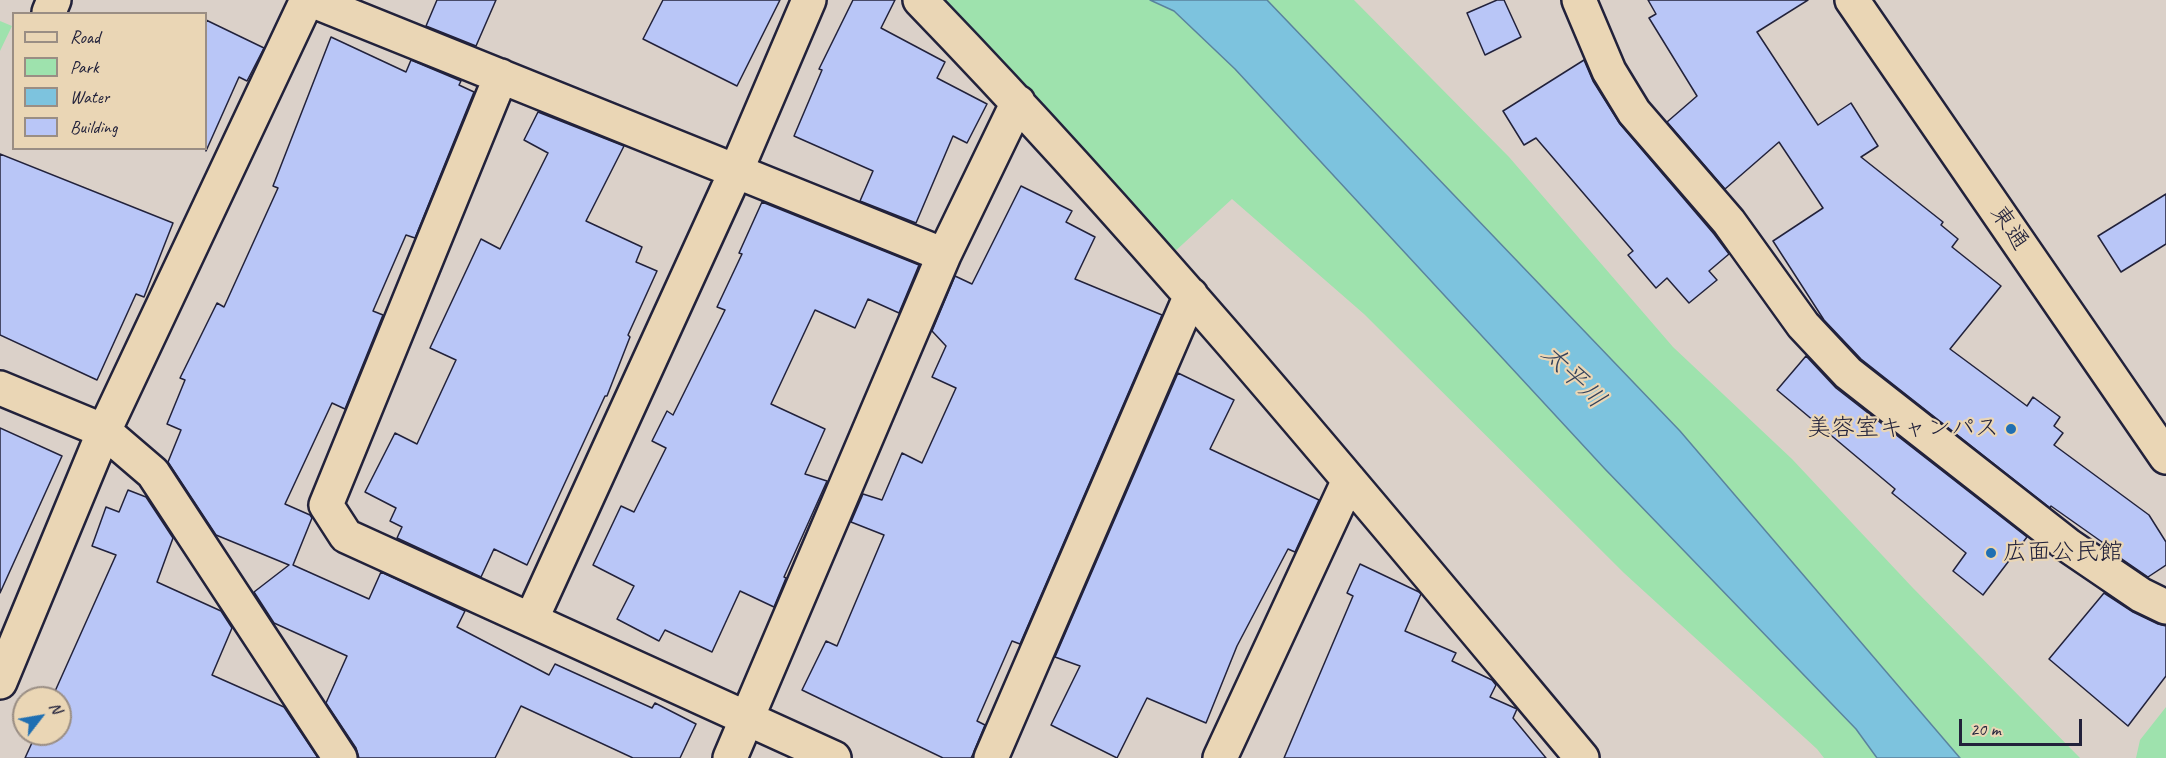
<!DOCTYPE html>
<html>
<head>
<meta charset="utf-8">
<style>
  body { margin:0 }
  #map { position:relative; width:2166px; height:758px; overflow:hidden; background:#dbd1c9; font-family:Caveat,sans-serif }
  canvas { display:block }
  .legend { position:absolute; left:12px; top:12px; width:195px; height:138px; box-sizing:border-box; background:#ead6b5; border:2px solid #9a8e84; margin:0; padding:8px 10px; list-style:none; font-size:18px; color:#22223b }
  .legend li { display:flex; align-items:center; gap:12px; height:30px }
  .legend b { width:30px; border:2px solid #9a8e84 }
  .north { position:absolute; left:12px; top:686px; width:60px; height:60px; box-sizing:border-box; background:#ead6b5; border:2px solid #9a8e84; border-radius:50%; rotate:59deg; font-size:16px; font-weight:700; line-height:24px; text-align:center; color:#22223b }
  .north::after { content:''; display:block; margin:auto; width:21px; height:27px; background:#1f6fb2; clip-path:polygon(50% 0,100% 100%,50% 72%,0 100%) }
  .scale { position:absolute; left:1959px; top:719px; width:123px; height:27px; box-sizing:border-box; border:3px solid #22223b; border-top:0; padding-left:8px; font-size:18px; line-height:21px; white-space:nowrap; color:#22223b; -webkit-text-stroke:4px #ead6b5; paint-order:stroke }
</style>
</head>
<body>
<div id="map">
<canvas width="2166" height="758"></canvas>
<ul class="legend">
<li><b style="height:8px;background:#ead6b5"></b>Road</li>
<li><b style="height:16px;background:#9ee2ad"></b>Park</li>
<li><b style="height:16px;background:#7dc3de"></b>Water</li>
<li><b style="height:16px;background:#b9c6f7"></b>Building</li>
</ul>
<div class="north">N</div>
<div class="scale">20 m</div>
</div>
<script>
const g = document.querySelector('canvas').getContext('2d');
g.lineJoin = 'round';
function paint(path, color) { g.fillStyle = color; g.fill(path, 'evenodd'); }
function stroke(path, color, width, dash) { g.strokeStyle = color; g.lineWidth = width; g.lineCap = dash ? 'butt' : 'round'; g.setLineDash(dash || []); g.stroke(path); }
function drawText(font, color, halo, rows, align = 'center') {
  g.font = font + ' Caveat,"Klee One",sans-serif'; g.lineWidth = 4.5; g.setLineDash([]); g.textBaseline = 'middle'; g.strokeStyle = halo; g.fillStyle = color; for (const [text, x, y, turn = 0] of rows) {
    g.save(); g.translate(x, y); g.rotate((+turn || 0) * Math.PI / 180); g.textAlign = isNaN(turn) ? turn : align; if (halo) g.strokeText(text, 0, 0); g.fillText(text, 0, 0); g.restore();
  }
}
paint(new Path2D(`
  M943 0H1150L1174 11 1235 69 1605 469 1856 729 1877 758H1824L1817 749 1624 573 1364 314 1232 199 1172 254 1027 87Z
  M1267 0H1354L1509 157 1673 347 1792 459 1912 587 2080 758H1960L1680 431Z
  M0 21 12 26 0 51Z
  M2166 707V758H2136L2140 740Z`), '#9ee2ad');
const water = new Path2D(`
  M1150 0H1267L1680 431 1960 758H1877L1856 729 1605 469 1235 69 1174 11Z`);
paint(water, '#7dc3de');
stroke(water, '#59839d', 1.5);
const building = new Path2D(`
  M437 0H496L476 46 426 26Z
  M663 0H780L737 86 643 39Z
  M853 0H895L881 28 945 62 937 78 987 104 967 143 953 136 916 223 860 201 873 171 794 136 822 70 819 69Z
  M1497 0H1504L1521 37 1485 55 1467 13Z
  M1648 0H1808L1757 32 1818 125 1851 103 1878 146 1861 157 1943 222 1941 225 1958 239 1952 247 2001 286 1950 349 2027 406 2033 397 2060 417 2054 426 2063 433 2054 445 2149 515 2166 542V565L2148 577 2106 548 2102 542 2051 506 2050 508 1861 359 1824 320 1773 241 1823 208 1779 142 1725 189 1667 122 1697 96 1649 18 1656 14Z
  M206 20 264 48 247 81 239 77 206 151Z
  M331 37 406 72 411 60 461 81 459 85 474 92 415 238 406 235 373 311 383 315 345 409 332 403 285 504 310 515 312 518 293 565 369 599 381 572 465 611 457 627 549 675 555 664 652 708 655 703 696 724 680 758H633L521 706 495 758H359L356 748 326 703 347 656 274 623 254 592 289 565 216 535 168 462 181 430 167 424 185 380 180 378 217 303 224 307 278 188 273 186Z
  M1584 60 1593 81 1620 124 1714 234 1729 254 1709 271 1717 280 1689 303 1667 278 1656 288 1628 255 1633 251 1536 138 1524 145 1503 111Z
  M538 112 624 146 586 221 642 247 636 262 657 271 628 335 630 337 607 396H605L527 565 494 549 481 577 397 538 402 527 390 521 396 508 365 492 395 433 417 444 456 360 430 348 481 239 500 249 548 153 524 140Z
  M0 154 173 223 144 297 136 294 97 380 0 335Z
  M1021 186 1072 211 1066 222 1095 237 1075 279 1162 315 1020 644 1012 641 977 721 985 725 973 754 971 758H943L802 690 826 641 837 646 884 535 851 522 863 494 882 500 902 453 922 463 956 388 932 377 946 346 932 331 955 276 972 284Z
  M2166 194V244L2121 272 2098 236Z
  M762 202 919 265 899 313 868 299 855 328 815 310 771 404 825 429 805 474 827 481 784 577 786 578 774 607 740 591 712 652 665 630 659 641 617 619 634 586 593 565 621 506 634 512 666 448 652 441 667 411 673 415 725 310 717 307 742 254 739 253Z
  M1806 356 1836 388 2027 537 1983 595 1953 571 1966 553 1892 493 1895 489 1777 390Z
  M1178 373 1234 400 1210 449 1319 500 1295 552 1288 549 1237 646 1206 723 1147 698 1117 758 1051 725 1080 666 1055 657Z
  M0 428 62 456 0 593Z
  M128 490 146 497 173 538 157 582 221 611 232 628 212 675 284 707 318 758H25L36 734H60V698H52L116 555 92 546 106 507 119 512Z
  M1360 564 1419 592 1421 594 1405 631 1456 653 1452 661 1492 680 1496 685 1490 697 1517 709 1513 718 1546 758H1284L1353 596 1347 593Z
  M2104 593 2133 612 2158 624 2166 626V676L2128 726 2049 659Z`);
paint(building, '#b9c6f7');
stroke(building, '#22223b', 1.5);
const minor = new Path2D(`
  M311 0 944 255
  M920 0C1153 241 1367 501 1582 758
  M1579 0 1609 71 1634 112 1729 222 1803 325 1848 373 2069 546 2141 595 2166 607
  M1852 0 2166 457
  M49 12 54 0
  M501 76 326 505 346 536 834 758
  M0 388 104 431 153 473 340 758
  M531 620 736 171 809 0
  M0 682 104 431 307 0
  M730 758 944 255 1018 102
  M991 758 1191 295
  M1220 758 1349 480`);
stroke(minor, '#22223b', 38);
stroke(minor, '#ead6b5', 33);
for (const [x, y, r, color] of [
  [2011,429,6,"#1f6fb2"],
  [1991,553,6,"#1f6fb2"]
]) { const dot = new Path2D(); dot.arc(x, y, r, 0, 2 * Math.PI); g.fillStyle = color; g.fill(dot); stroke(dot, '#ead6b5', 2); }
drawText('24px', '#22223b', '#ead6b5', [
  ["東通",2009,228,56]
]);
drawText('24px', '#22223b', '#ead6b5', [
  ["美容室キャンパス",1999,429],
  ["広面公民館",2003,553,"left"]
], 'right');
drawText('italic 26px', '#34425c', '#ead6b5', [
  ["太平川",1573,377,45]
]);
</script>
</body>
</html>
